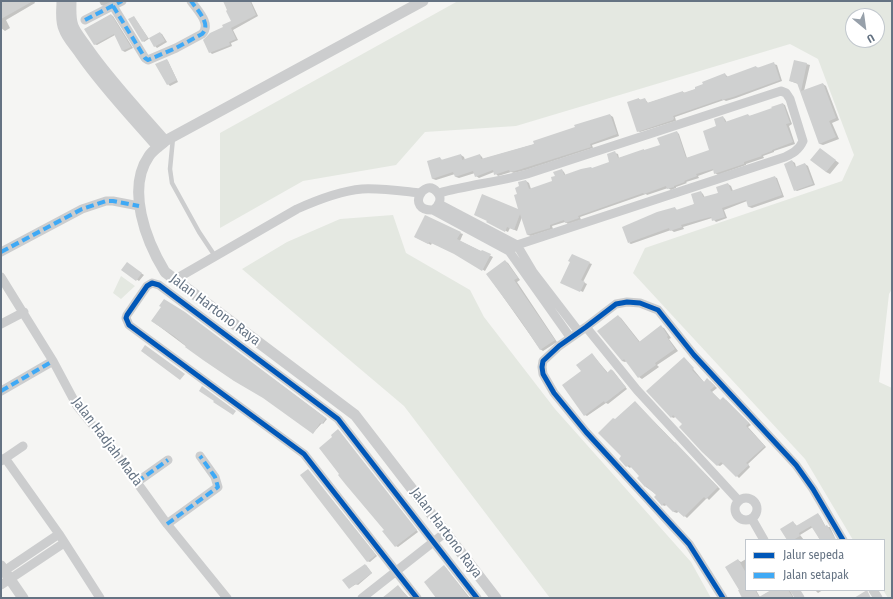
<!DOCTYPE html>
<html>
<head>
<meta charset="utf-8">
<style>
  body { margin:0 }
  #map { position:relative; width:893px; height:599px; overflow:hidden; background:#f5f5f3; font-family:"Fira Sans Condensed",sans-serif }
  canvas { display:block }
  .frame { position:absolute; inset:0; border:2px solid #657383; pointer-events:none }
  .legend { position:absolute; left:745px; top:539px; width:140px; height:52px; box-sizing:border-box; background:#fff; border:1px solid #c1c7cd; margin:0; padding:5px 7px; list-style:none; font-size:12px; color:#657383 }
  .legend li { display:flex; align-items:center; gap:8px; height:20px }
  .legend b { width:20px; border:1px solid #c1c7cd }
  .north { position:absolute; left:845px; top:8px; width:40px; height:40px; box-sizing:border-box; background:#fff; border:1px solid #c1c7cd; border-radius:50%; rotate:151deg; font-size:11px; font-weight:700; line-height:16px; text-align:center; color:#657383 }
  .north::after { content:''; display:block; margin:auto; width:14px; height:18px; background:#97a0aa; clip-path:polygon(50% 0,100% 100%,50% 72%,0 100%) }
</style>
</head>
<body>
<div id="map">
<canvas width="893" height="599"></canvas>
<div class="frame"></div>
<ul class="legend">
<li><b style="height:5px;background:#0057b8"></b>Jalur sepeda</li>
<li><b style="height:5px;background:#3fa9f5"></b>Jalan setapak</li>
</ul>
<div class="north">U</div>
</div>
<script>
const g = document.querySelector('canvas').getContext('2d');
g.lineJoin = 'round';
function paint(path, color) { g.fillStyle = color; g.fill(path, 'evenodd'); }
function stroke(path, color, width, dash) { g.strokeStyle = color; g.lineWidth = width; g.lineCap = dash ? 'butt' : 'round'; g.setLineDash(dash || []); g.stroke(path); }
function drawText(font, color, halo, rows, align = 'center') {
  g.font = font + ' "Fira Sans Condensed",sans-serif'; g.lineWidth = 4; g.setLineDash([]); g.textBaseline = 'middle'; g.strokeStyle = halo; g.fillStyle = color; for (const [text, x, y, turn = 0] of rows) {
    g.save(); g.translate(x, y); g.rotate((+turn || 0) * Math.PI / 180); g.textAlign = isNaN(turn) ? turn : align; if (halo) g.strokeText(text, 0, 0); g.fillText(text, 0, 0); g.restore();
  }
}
paint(new Path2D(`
  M458 1H892V289L889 294 879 382 892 388V598H888L883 590 884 540H853L805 459 633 273 645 248 842 181 854 155 818 59 790 44 516 126 425 132 396 165 303 181 220 228V133ZM853 16H877V40H853Z
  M393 215 406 253 470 290 484 317 555 409 691 562 711 598H550L404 406 242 269 287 242 340 219Z
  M121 276 135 286 121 299 113 293Z`), '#e4e8e1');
paint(new Path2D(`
  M1 1H34L35 3 6 20 10 28 5 31 1 28Z
  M99 1H115L104 6 101 5Z
  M224 1H251L258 16 233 30 238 40 231 43 232 46 212 54 210 52 224 28 232 22Z
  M111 15 113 16 133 48 125 52 123 51 115 35 97 45 94 44Z
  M134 17 149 39 160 33 162 34 167 42 157 48 155 46 150 38 144 42 143 41Z
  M167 60 168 61 178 82 170 86 168 84Z
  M795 61 810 65 804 91 823 84 826 86 839 120 832 123 839 139 823 145 820 144 798 84 790 81Z
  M774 64 777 65 782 81 736 98 726 101 724 100 675 117 676 121 640 132 638 131 639 99 641 100 645 99 648 103 683 92 685 93 696 89 725 74 728 77 756 67 759 68Z
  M783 104 785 105 792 124 789 126 795 144 774 151V152L763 156 764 158 746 164V165L718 175 715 173 714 170 698 176 699 178 686 182 687 183 676 187V188L671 190 668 188 647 195 646 194 580 217 581 220 568 224 565 222 552 226 553 229 531 236 528 235 522 217 517 231 510 228 508 232 488 222 520 210 518 194 526 181 529 183 531 189 553 182 556 176 562 170 564 172 566 176 611 163 615 153 618 154 619 158 661 146 677 132 679 134 687 158 710 151 718 126 723 117 725 119 727 123 748 115 750 116 773 109Z
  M610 115 613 117 619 136 592 145 593 148 526 170 514 173 511 172 498 176 494 172 479 178 476 176 475 173 459 178 456 177 455 174 436 180 433 179 428 162 440 158 443 161 461 155 464 157 465 160 480 155 482 157 483 159 535 144Z
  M820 149 839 163 830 174 826 172Z
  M792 161 795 163 796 167 805 164 808 166 815 185 797 191 795 190Z
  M774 177 777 178 784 197 752 208 749 207 747 201 724 210 727 218 716 222 712 218 683 227 684 229 674 232 671 230 631 244 629 243 675 208 678 211 695 204 701 192 703 194 705 198 719 193 728 184 731 186 733 191Z
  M460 233 463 234 460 241 493 257 485 271 458 255 432 243 431 245 415 237Z
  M505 261 508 263 520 280 517 282 557 342 543 351 540 349 487 274Z
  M589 263 592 264 583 282 587 284 583 292 564 283Z
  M127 264 144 275 139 281 123 270Z
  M186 314 327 419 323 424 322 423 313 433 263 397 203 359 152 321Z
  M618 316 621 318 640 342 661 327 664 328 671 338 669 339 678 351 657 365 659 367 642 379 639 377 627 361 625 362 622 361Z
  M592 354 608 373 612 370 614 372 627 389 608 404 606 403 587 416 585 415 582 372Z
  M684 358 704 382 710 381 717 388 712 392 721 401 726 400 751 425 748 427 766 447 748 464 750 467 739 478 724 463 720 466 717 465 684 424 676 416 674 418 671 417Z
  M635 402 720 489 709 500 707 498 687 518 679 511 677 513 674 512 667 504 665 506 662 505 657 495 646 487 638 478 641 476 632 466 630 468 627 466 620 459 622 456 616 420Z
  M339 431 418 532 398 547 396 546 385 530 334 437Z
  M308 470 377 556 370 562 367 561Z
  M818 514 820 516 826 527H830L836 540H820L813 527 800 535 804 540H787L793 522 797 526Z
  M746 559V590H756L760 597 772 590H790L794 598H744L738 560 741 562Z
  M366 565 372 573 358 585 356 584 350 588Z
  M444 566 446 568 470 598H437Z
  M398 586 409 598H383Z
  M815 590H823L818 593Z`), '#0003');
paint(new Path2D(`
  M1 1H33L1 19Z
  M223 1H250L256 15 231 28 236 39 229 42 230 45 209 53 203 40 210 33 223 27 222 25 231 21 226 11 227 10Z
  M111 14 131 47 122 51 114 34 94 45 84 29Z
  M134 16 148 38 142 42 128 19Z
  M160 32 165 41 154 47 149 38Z
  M167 59 177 80 167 85 155 64Z
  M794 60 807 63 801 91 823 83 836 118 829 121 836 137 819 144 797 83 789 81Z
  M774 62 780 80 733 97 722 100V99L673 116 674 118 673 120 637 132 627 102 639 98V100L645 98 647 103 683 91V93L695 89V87L703 84 702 82 725 73 726 77 756 66 757 68Z
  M783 103 790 123 786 124 793 142 772 150V151L761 155 762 156 744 162V164L714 174 713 169 696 174 697 176 684 181 685 182 674 186V187L667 189 666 186 644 194 643 193 578 216 579 218 565 223 564 220 550 225V228L527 235 520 214 514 230 507 227 505 232 486 222 487 221 474 215 482 194 518 209 514 195 517 194 515 188 519 186 518 182 526 180 529 189 552 181 551 177 555 176 553 172 562 169 564 175 581 169 591 167 592 168 609 162 607 154 615 151 618 158 644 149V150L660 145 657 138 677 131 686 158 709 150 703 131 716 126 714 119 723 116 725 122 748 114 749 116 772 108 771 107Z
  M610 114 617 134 590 144 591 147 515 171 510 172 509 170 494 175 493 170 475 177 473 171 455 177 453 172 432 179 427 161 440 157 441 160 461 154 462 160 480 154 481 159 534 144 533 141 575 127 574 125Z
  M820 148 836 160 826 172 810 160Z
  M792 160 795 167 805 163 813 184 794 191 784 164Z
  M775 176 782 195 748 207 746 200 722 208 725 217 712 221 711 217 699 220 681 225 682 227 670 231 669 228 628 243 622 227 657 212 675 207 676 210 694 204 691 194 701 191 703 197 718 193 716 187 728 183 731 191Z
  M425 215 461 232 457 239 481 251 482 250 491 254 482 271 454 254 429 242 428 244 414 237Z
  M572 254 590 262 581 280 585 282 580 292 560 283 570 262 568 261Z
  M505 260 518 278 514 280 555 340 540 350 521 321 486 274Z
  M127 262 142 273 136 281 121 270Z
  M164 299 185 312 326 418 322 424 320 423 313 434 263 398 234 381 203 360 185 347 186 346 174 336 151 321 161 307 159 306Z
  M618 315 639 342 661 325 668 336 667 337 675 349 655 363 656 365 638 378 624 359 622 361 597 331Z
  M145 345 185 374 180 380 141 351Z
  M592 353 607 373 611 369 626 387 605 403 604 401 584 416 562 385 581 371 576 365Z
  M684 357 694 368 692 370 704 382 707 378 715 386 710 390 720 400 723 397 749 423 746 426 765 446 746 463 749 465 736 477 721 462 717 466 702 452 679 427 682 424 673 415 671 418 646 391Z
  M202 386 236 411 233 415 213 402 214 401 199 391Z
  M635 401 674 443 675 442 718 487 706 499 704 497 684 517 676 510 673 512 664 503 662 506 654 497 656 495 646 486 645 487 637 478 639 476 629 465 626 467 619 459 621 456 598 433 613 418 615 419Z
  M338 429 417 530 395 547 382 531 384 530 346 485 338 475 339 474 319 448 332 437 331 435Z
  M308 469 376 555 367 562 300 475Z
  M818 513 825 526 827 525 836 540H820L811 526 799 533 800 536 793 540H787L780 529 793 521 796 526Z
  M738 559 746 573V590H755L759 597 771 590H788L793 598H742L738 590H739L725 567Z
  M365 564 372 573 356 585 355 584 349 589 342 580Z
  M444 565 469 598H436L424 582Z
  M398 585 408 598H382L387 594Z
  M867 590 871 598H854Z`), '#cfd0d0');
stroke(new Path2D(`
  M173 138 170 169 172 183 199 232 215 256`), '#cccdce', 4.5);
stroke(new Path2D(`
  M113 6 145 58 148 60 176 48 202 34C212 24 197 10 191 1
  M85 20 122 1
  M439 193C468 185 498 182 527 174L781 91 786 93 790 99 803 141C799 150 793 153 785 157L517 245 509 251
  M439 204 517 245 533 272 579 332
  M433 210C439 206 443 198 437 192 424 176 405 211 433 210L509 251 570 337
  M1 252 82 209 106 201H113L139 206
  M1 277 53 361 77 406 117 455 167 524 227 598
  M174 280 297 209C317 200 340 191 362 189 381 188 401 191 420 193
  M1 324 24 312
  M586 327 637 390 739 501
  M1 391 53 361
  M5 458 59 534 100 598
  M1 461 23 446
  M137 482 168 460
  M735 509a11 11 0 1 1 22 0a11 11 0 1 1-22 0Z
  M752 519 764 540
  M167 524 218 487 215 477 200 456
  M1 573 59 534
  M1 585 64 543
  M795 590 800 598
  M873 590 878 598
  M362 598 446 532
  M417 598 304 454 129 325 126 318 127 315 147 286 152 283 159 285 338 419 477 598
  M723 598 689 544 586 432 554 393 543 374 542 367 543 361 559 346 586 327 616 304 627 302 640 303 658 310 694 355 796 465 813 489 843 540`), '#cccdce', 9);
stroke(new Path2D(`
  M62 1C62 10 60 20 64 29 67 38 75 46 81 55 104 88 132 117 158 147
  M71 1C71 9 70 18 73 26 76 34 83 41 88 49 111 82 139 111 165 141
  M423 1 165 141C160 146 153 150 149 156 126 189 146 241 165 272L355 415 496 598
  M1 566 23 598`), '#cccdce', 11);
stroke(new Path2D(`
  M113 6 145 58 148 60 176 48 202 34C212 24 197 10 191 1
  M85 20 122 1
  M1 252 82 209 106 201H113L139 206
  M1 391 53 361
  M137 482 168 460
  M167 524 218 487 215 477 200 456`), '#3fa9f5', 4, [8, 4]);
stroke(new Path2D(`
  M417 598 304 454 129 325 126 318 127 315 147 286 152 283 159 285 338 419 477 598
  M723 598 689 544 586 432 554 393 543 374 542 367 543 361 559 346 586 327 616 304 627 302 640 303 658 310 694 355 796 465 813 489 843 540`), '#0057b8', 5);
drawText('14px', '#657383', '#fff', [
  ["Jalan Hartono Raya",215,310,37],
  ["Jalan Hadjah Mada",107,442,53],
  ["Jalan Hartono Raya",446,533,53]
]);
</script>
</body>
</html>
